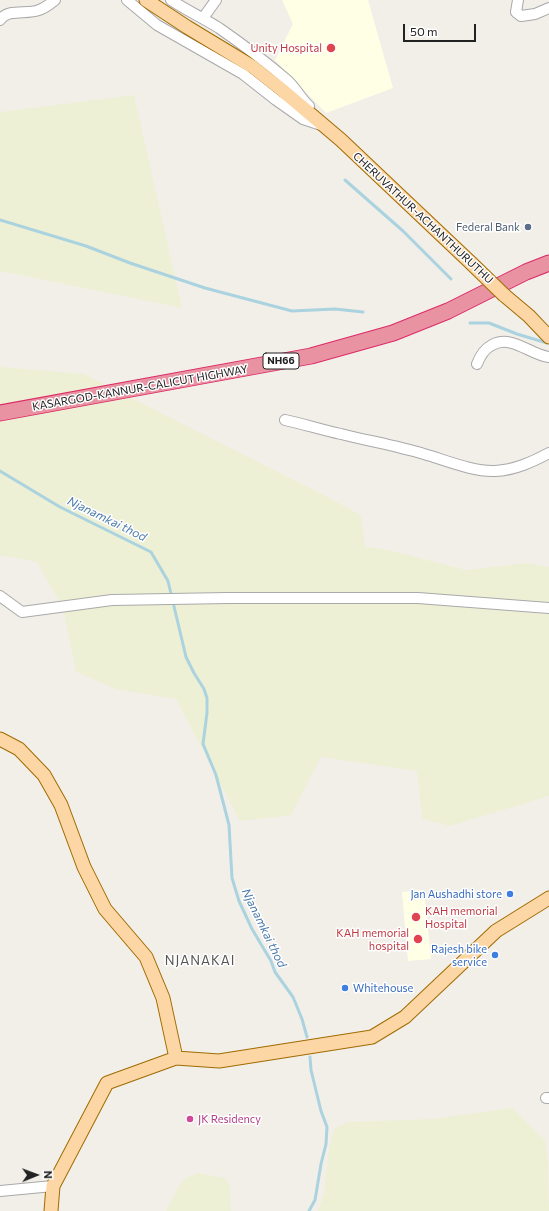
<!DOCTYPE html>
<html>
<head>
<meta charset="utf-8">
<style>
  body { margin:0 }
  #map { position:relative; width:549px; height:1211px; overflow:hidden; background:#f2efe9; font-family:Commissioner,sans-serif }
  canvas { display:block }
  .north { position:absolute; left:16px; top:1155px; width:40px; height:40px; -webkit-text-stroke:3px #fff; paint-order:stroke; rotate:89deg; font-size:11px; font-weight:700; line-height:16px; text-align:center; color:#222 }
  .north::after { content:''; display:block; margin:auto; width:14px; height:18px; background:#222; clip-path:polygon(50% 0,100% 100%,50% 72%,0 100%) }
  .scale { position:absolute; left:403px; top:24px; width:73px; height:18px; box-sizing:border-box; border:2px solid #222; border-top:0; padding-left:5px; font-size:12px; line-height:14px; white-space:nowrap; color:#222; -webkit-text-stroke:3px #fff; paint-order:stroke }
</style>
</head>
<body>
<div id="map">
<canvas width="549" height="1211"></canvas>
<div class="north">N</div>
<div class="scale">50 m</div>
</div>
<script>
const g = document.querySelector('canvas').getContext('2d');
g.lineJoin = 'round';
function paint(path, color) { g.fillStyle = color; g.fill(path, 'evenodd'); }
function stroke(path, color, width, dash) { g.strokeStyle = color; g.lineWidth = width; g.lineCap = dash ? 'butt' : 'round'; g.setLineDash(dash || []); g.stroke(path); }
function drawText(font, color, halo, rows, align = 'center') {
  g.font = font + ' Commissioner,sans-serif'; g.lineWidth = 3; g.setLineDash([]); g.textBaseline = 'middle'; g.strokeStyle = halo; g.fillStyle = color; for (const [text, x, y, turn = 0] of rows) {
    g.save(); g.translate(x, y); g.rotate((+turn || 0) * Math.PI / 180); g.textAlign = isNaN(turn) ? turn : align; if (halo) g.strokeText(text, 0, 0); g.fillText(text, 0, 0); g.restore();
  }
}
paint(new Path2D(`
  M282 0H368L393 88 326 113 275 60 293 24Z
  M424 890 431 959 408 961 402 892Z`), '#ffffe5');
paint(new Path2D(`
  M134 95 182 308 0 271V112Z
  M0 367 84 374 316 491 361 515 365 547 384 549 466 570 527 563 549 567V796L450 826 422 819 417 771 321 757 291 815 240 821 176 699 116 689 76 672 63 608 37 562 0 555Z
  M512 1108 545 1140 548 1161 549 1211H318L324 1194 329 1149 334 1129 347 1122 432 1119Z
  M198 1173 225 1178 230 1187 231 1211H166L176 1191 184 1179Z`), '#eef0d5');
stroke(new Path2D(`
  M345 180 403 231 451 279
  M0 220 86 246 130 263 205 288 292 311 335 309 363 312
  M470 323H489L517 334 547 343
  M0 471 60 507 151 552 168 581 186 657 194 673 204 689 207 698V713L203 744 216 775 229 825 232 878 239 901 252 929 271 961 275 972 293 997 302 1019 307 1037
  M309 1211 315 1200 321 1164 326 1144 327 1127 321 1111 311 1070 310 1057`), '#aad3df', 3);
const minor = new Path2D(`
  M127 0 157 25 243 74 276 100 303 119 321 125
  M171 0C186 10 203 18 219 28 242 44 266 62 287 80 296 88 301 99 309 106
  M518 0 516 12 521 16 535 14 549 8
  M203 18 216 0
  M0 20C8 8 27 15 39 10 45 8 50 4 55 0
  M477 364C480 356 484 349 492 345 512 334 530 355 549 357
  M285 420C304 424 322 430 341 434 369 441 397 446 424 454 445 460 473 472 495 471 515 470 532 462 549 453
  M0 596 22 612 112 600 228 598H418L549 608
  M546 1098H549
  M0 1191 53 1186`);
const major = new Path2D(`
  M146 0 187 27 253 67 282 90 341 140 471 263
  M504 295 529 316 549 337
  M0 739 19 749 44 775 61 805 84 867 105 909 146 957 163 998 176 1058
  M51 1211 53 1186 107 1083 176 1058 219 1061 372 1037 405 1017 496 931 549 898`);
const highway = new Path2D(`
  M0 413 311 356 393 333 448 311 526 272 549 263`);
stroke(minor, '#a9a9a9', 12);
stroke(major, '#a06b00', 15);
stroke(highway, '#dc2a67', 17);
stroke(minor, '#fff', 10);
stroke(major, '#fcd6a4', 13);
stroke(highway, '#e892a2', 15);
const majorBridge = new Path2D(`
  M471 263 504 295`);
stroke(majorBridge, '#a06b00', 15, []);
stroke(majorBridge, '#fcd6a4', 13);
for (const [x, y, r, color] of [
  [331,48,5,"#e0444e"],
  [528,227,4,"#5c6f8a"],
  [510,894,4,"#3f7fe0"],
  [416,917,5,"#e0444e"],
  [418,939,5,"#e0444e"],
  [495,955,4,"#3f7fe0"],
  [345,988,4,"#3f7fe0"],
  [190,1119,4,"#d1479c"]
]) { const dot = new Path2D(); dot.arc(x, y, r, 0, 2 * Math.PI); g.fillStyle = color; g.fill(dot); stroke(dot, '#fff', 1.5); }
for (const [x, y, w] of [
  [281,361,36]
]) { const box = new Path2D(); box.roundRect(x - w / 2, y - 8, w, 16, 3); g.fillStyle = '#fff'; g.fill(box); stroke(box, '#222', 1); }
drawText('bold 10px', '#222', null, [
  ["NH66",281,361]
]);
drawText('11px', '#be3a42', '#fff', [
  ["Unity Hospital",322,48],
  ["KAH memorial",425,911,"left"],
  ["Hospital",425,924,"left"],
  ["KAH memorial",409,933],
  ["hospital",409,946]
], 'right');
drawText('11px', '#222', '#fff', [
  ["CHERUVATHUR-ACHANTHURUTHU",423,218,43],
  ["KASARGOD-KANNUR-CALICUT HIGHWAY",140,388,-10]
]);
drawText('11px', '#4e5e75', '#fff', [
  ["Federal Bank",520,227]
], 'right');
drawText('11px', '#366cbe', '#fff', [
  ["Jan Aushadhi store",502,894],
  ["Rajesh bike",487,949],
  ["service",487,962],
  ["Whitehouse",353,988,"left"]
], 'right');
drawText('11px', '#b23c85', '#fff', [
  ["JK Residency",198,1119]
], 'left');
drawText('italic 12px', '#4a7aab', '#fff', [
  ["Njanamkai thod",107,519,26],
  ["Njanamkai thod",264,928,64]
]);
g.letterSpacing = '1px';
drawText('13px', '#555', '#fff', [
  ["NJANAKAI",200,961]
]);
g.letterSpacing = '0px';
</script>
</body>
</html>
